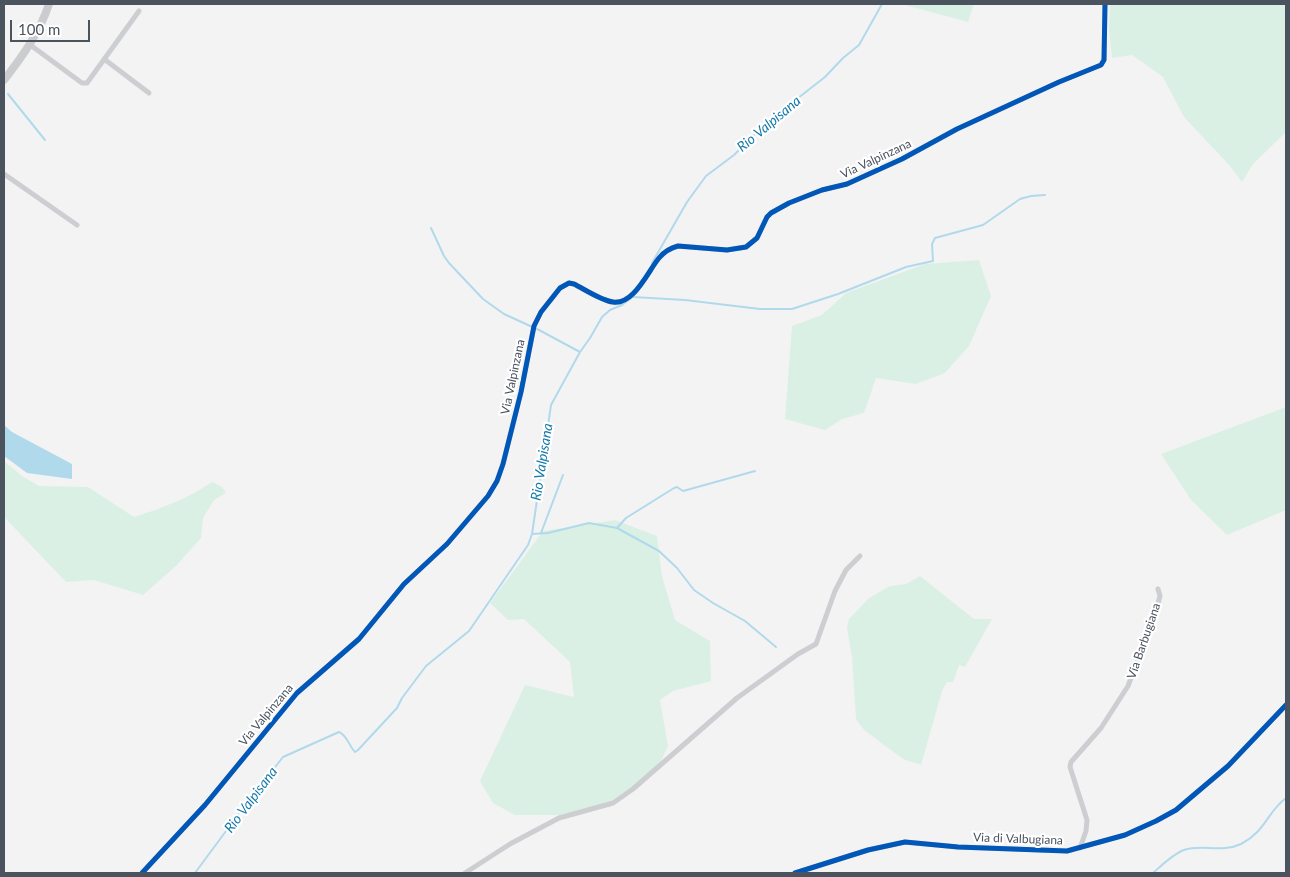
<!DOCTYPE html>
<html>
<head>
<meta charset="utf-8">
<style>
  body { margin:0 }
  #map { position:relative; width:1290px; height:877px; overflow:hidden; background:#f4f3f3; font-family:Lato,sans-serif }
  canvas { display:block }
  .frame { position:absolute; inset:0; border:5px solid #4b535f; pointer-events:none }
  .scale { position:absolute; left:10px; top:20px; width:80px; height:22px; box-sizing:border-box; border:2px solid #4b535f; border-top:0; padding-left:6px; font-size:15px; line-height:18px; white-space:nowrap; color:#4b535f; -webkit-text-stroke:4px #fff; paint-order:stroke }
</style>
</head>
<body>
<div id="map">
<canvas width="1290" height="877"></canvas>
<div class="frame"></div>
<div class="scale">100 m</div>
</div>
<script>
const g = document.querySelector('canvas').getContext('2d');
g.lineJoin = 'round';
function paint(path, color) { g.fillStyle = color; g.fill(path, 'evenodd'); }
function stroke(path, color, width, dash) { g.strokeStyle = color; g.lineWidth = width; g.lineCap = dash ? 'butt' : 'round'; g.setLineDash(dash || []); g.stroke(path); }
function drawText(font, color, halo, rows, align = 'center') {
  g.font = font + ' Lato,sans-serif'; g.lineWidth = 4.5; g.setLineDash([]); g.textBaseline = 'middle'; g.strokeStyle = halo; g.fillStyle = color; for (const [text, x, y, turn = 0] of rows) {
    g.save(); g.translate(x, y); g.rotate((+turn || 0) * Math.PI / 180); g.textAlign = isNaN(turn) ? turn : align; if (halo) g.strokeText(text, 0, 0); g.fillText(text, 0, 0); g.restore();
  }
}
paint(new Path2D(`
  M901 4H974L968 22Z
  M1110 4H1286V132L1253 164 1242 182 1229 165 1184 117 1163 77 1132 55 1112 58 1109 29Z
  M979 260 991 296 969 346 945 373 916 384 876 378 864 413 842 419 825 430 785 419 792 326 822 315 846 293 925 264Z
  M1286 407V510L1227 535 1191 500 1161 454Z
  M4 461 22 476 39 486 88 487 134 517C162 508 187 499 212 482L222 487 226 493 214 500 203 518 201 538 177 565 143 595 94 580 66 582 4 517Z
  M615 520 657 536 662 576 675 620 710 641 711 681 673 691 660 700 668 746 656 772 611 801 561 815H515L493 803 480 781 525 685 574 697 570 662 524 619 508 620 490 603 543 531Z
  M920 576 974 619H992L965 667 959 665 953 682H947L942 691 921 765 903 759 864 730 856 719 852 657 847 628 849 619 869 598 890 586 906 584Z`), '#daf0e5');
paint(new Path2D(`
  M4 425 12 432 72 464V479L27 473 4 456Z`), '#b1d9ec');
stroke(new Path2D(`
  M8 94 45 140
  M431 228 444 256 449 263 483 299 504 314 539 330 580 352
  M652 263 687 202 706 176 734 155 766 123 825 77 843 58 859 45 882 4
  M633 297 685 300 760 309H792L838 294 906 267 933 261 932 244 935 238 983 225 1020 199 1031 196 1045 195
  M617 528 626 518 674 488 677 487 683 491 755 471
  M541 533 563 475
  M532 534 548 533 589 523 617 528 659 551 677 568 694 590 713 603 745 621 776 647
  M195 873 246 804 283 757 339 732C347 735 349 746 355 752L358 750 397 708 402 698 426 666 469 631 528 545 532 534 551 405 580 352 590 338 602 317 610 310 622 305 634 296
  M1153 873C1162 865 1173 854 1184 850 1202 844 1222 853 1241 844 1266 831 1267 812 1286 798`), '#b1d9ec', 2);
stroke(new Path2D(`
  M29 44 82 83H87L139 11
  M104 59 149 93
  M4 174 77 225
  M1080 848 1086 831 1087 820 1070 767 1071 762 1101 728 1128 686 1155 615 1160 596 1158 589
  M142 873 205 805 297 693 359 639 404 584 447 544 488 496 497 481 503 464 521 392 534 326 541 312 560 288 569 283 574 284C584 289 602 301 613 302 634 305 648 271 659 258 664 252 670 248 678 246L727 250 746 247 757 238 767 217 771 213 789 203 822 190 847 184 902 159 957 129 1059 82 1101 65 1104 60 1105 4
  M465 873 510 844 559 818 613 803 633 789 737 698 798 654 816 644 835 591 846 570 860 556
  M795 873 868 850 905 842 958 847 1067 851 1125 835 1156 821 1176 810 1228 766 1286 705`), '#cdced1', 5);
stroke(new Path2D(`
  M4 80C22 57 40 32 49 4`), '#caccd0', 8);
stroke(new Path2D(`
  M142 873 205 805 297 693 359 639 404 584 447 544 488 496 497 481 503 464 521 392 534 326 541 312 560 288 569 283 574 284C584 289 602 301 613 302 634 305 648 271 659 258 664 252 670 248 678 246L727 250 746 247 757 238 767 217 771 213 789 203 822 190 847 184 902 159 957 129 1059 82 1101 65 1104 60 1105 4
  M795 873 868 850 905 842 958 847 1067 851 1125 835 1156 821 1176 810 1228 766 1286 705`), '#0057b8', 5);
drawText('12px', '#4b535f', '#fff', [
  ["Via Valpinzana",876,159,-25],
  ["Via Valpinzana",513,377,-78],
  ["Via Barbugiana",1144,641,-71],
  ["Via Valpinzana",266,715,-50],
  ["Via di Valbugiana",1018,839,2]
]);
drawText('italic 14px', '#137aaa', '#fff', [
  ["Rio Valpisana",769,124,-40],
  ["Rio Valpisana",542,462,-81],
  ["Rio Valpisana",251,800,-53]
]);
</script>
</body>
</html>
